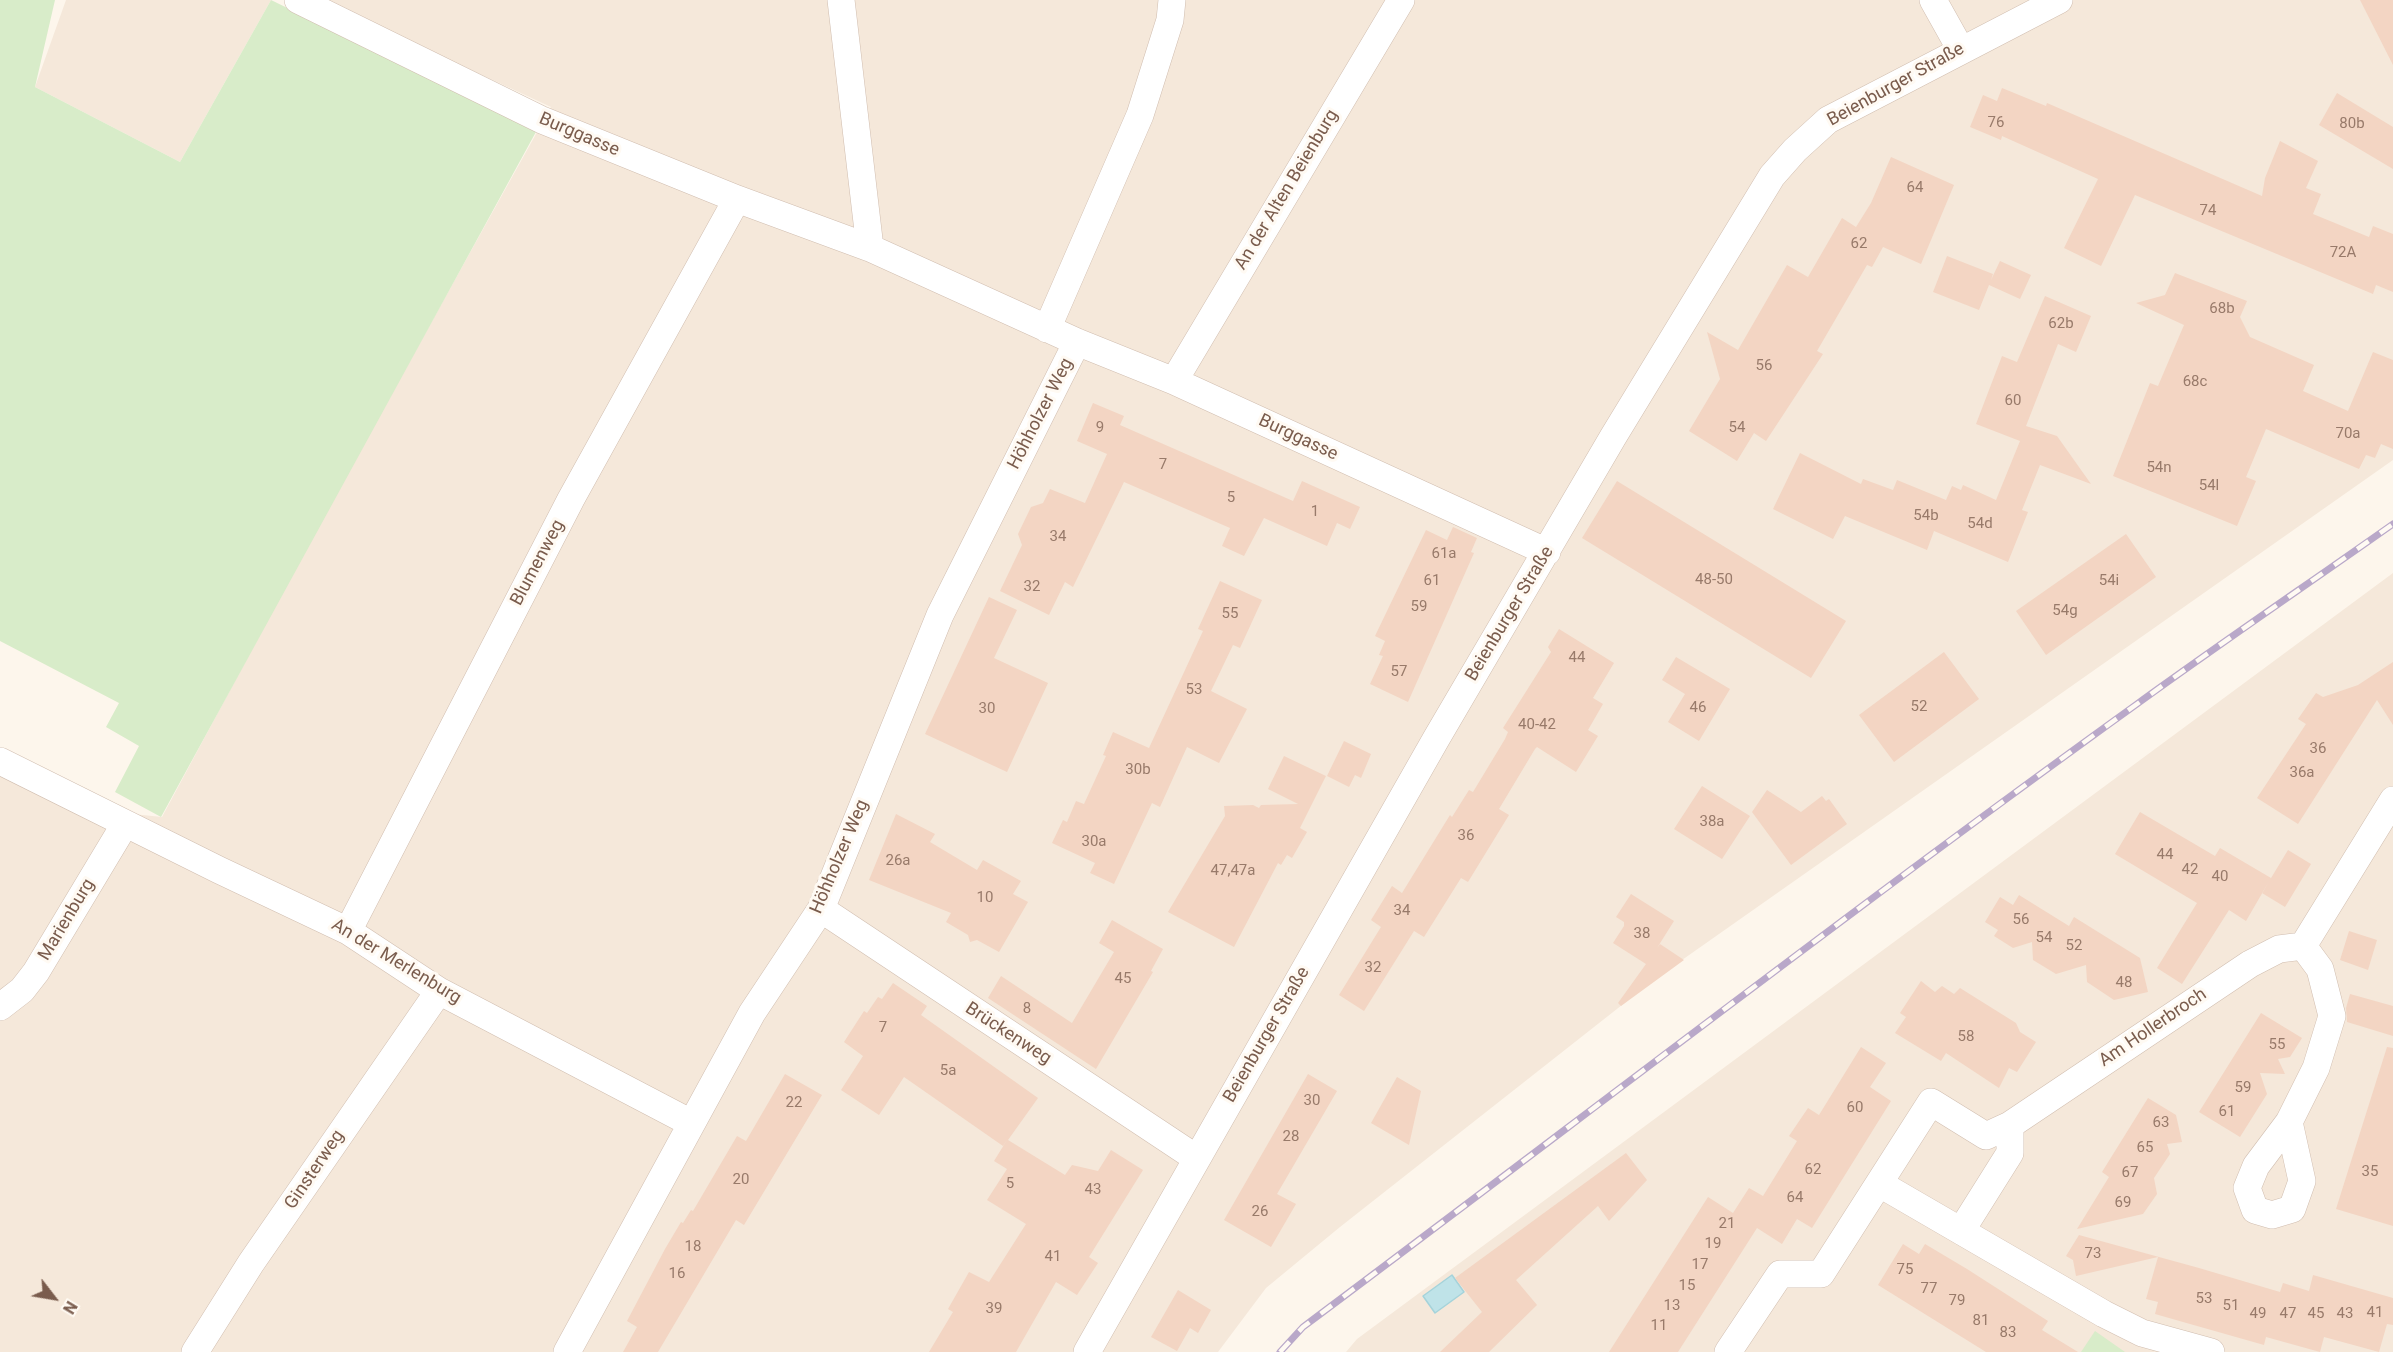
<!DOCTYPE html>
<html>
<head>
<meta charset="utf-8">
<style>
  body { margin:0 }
  #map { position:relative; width:2393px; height:1352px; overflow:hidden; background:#fdf6ec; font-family:Roboto,sans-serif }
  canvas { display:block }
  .north { position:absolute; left:24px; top:1268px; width:60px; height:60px; -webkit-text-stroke:4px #fffaf3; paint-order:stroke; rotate:121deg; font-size:16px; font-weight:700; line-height:24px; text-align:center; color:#7a5c4d }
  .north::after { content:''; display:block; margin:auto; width:21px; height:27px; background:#7a5c4d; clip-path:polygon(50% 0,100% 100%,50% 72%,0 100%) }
</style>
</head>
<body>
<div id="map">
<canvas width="2393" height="1352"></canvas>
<div class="north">N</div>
</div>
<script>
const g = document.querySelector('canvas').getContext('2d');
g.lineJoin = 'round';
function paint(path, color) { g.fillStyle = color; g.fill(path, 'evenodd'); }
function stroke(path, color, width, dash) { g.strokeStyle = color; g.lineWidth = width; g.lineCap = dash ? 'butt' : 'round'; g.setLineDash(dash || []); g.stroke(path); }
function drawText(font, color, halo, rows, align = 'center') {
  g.font = font + ' Roboto,sans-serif'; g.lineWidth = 6; g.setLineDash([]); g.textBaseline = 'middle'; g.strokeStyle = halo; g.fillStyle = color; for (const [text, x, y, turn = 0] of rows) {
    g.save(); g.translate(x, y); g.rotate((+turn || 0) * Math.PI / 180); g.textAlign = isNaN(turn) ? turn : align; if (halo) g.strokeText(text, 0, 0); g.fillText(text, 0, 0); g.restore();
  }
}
paint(new Path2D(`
  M66 0H271L180 162 35 87Z
  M320 0H2393V460L1655 979 1340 1227 1266 1288 1218 1352H0V749L123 813 162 817 318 526 551 107Z
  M2393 573V1352H1346L1357 1339Z`), '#f5e8da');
paint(new Path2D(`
  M0 0H55L35 87 180 162 271 0 537 130 161 817 115 792 139 746 106 727 119 703 0 641Z
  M2095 1331 2125 1352H2081Z`), '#d8ecc9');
const water = new Path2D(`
  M1452 1275 1464 1292 1435 1313 1423 1296Z`);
paint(water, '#bfe3e8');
stroke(water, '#a5d3da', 1.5);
paint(new Path2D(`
  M2360 0H2393V65Z
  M2002 88 2046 106 2047 103 2262 196 2265 178 2280 141 2318 161 2306 188 2321 194 2313 214 2369 237 2373 226 2393 234V292L2376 285 2373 294 2135 195 2101 266 2064 248 2098 179 2002 136 2001 140 1970 127 1983 95 1997 101Z
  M2337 93 2393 127V169L2319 125Z
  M1891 157 1954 185 1921 264 1883 247 1872 267 1867 265 1817 351 1823 354 1766 441 1754 433 1737 461 1689 431 1720 379 1707 332 1738 350 1787 265 1808 277 1842 218 1856 227 1871 203Z
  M1947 256 1993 274 1991 280 2000 261 2031 275 2020 299 1989 285 1979 310 1933 292Z
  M2175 273 2247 301 2240 317 2250 337 2314 365 2303 391 2348 411 2373 352 2393 360V449L2381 444 2375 458 2366 455 2359 469 2266 429 2246 477 2256 481 2237 526 2113 476 2150 383 2158 386 2184 325 2136 303 2165 295Z
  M2045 296 2091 316 2076 352 2058 344 2026 426 2057 436 2091 484 2040 465 2022 510 2028 512 2008 562 1934 531 1927 550 1845 516 1833 539 1773 509 1800 453 1861 484 1863 479 1893 490 1897 480 1946 500 1952 486 1961 490 1963 485 1996 500 2020 441 1976 424 2002 356 2017 362Z
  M1093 403 1124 416 1120 425 1293 501 1302 481 1360 507 1350 529 1337 523 1327 546 1264 518 1244 556 1222 546 1230 528 1124 482 1073 587 1065 582 1049 615 1000 591 1022 545 1018 534 1031 507 1043 503 1050 489 1085 503 1107 454 1077 441Z
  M1617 481 1846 621 1811 678 1582 538Z
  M1453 527 1477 538 1471 552 1474 553 1408 702 1370 684 1383 656 1379 655 1385 641 1375 636 1426 530 1447 540Z
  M2126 534 2156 577 2046 655 2016 611Z
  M1220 581 1262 600 1240 648 1233 645 1211 691 1247 709 1219 763 1187 747 1160 807 1152 803 1114 884 1090 873 1095 863 1052 843 1063 820 1067 822 1076 801 1084 804 1106 756 1103 755 1113 732 1149 748 1203 631 1198 629Z
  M989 597 1017 610 994 658 1048 683 1007 772 925 734Z
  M1559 629 1614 663 1593 698 1603 704 1588 730 1598 736 1576 772 1537 747 1535 749 1499 809 1509 815 1468 882 1461 878 1424 937 1414 931 1364 1011 1339 995 1381 927 1371 920 1392 886 1402 893 1450 815 1452 817 1469 790 1473 792 1505 739 1508 732 1503 728 1551 652 1548 647Z
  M1944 652 1979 699 1894 762 1859 715Z
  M1676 657 1730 689 1699 741 1668 722 1685 694 1662 680Z
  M2393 662V725L2377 700 2298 824 2257 798 2306 724 2298 719 2316 693 2323 697 2358 685Z
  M1344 741 1371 754 1361 778 1355 775 1349 787 1327 776Z
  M1284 756 1326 776 1300 828 1307 832 1292 858 1287 855 1281 865 1278 863 1234 947 1168 912 1225 816 1224 806 1253 805 1259 808 1261 805 1298 804 1268 789Z
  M1702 786 1750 816 1722 859 1674 829Z
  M1767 790 1801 812 1822 796 1826 801 1829 799 1847 824 1791 865 1752 812Z
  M2140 812 2215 856 2220 848 2271 878 2246 921 2229 910 2182 984 2157 968 2197 903 2115 854Z
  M896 814 935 834 930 842 977 870 983 860 1021 881 1013 894 1028 902 999 952 977 940 970 942 968 935 946 922 951 913 869 880Z
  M2288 850 2311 864 2285 907 2262 893Z
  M1631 894 1674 921 1657 948 1660 944 1684 960 1621 1006 1618 1003 1646 964 1613 943 1624 926V922L1616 917Z
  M2019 895 2069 926 2074 917 2140 958 2148 992 2114 1000 2087 982 2086 965 2056 974 2033 960 2032 942 2013 948 1994 936 1998 930 1985 922 2000 897 2013 905Z
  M1112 920 1163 949 1151 971 1153 972 1096 1069 988 998 1001 976 1072 1023 1114 952 1099 943Z
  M2349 931 2377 940 2368 970 2340 960Z
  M1921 981 1935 992 1942 986 1954 994 1960 988 2016 1023 2020 1032 2036 1042 2017 1072 2009 1068 1999 1088 1946 1053 1941 1061 1895 1033 1906 1017 1900 1013Z
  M893 983 927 1006 921 1015 1038 1098 1008 1140 1065 1175 1072 1165 1098 1171 1111 1150 1143 1170 1089 1257 1098 1263 1077 1295 1056 1282 1016 1352H929L953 1312 948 1309 969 1272 989 1282 1026 1224 987 1200 1007 1169 994 1161 1007 1140 1003 1146 904 1077 879 1115 841 1090 863 1056 844 1042 864 1011 867 1013 878 997 882 999Z
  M2350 994 2393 1006V1036L2347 1022 2346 1008Z
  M2261 1013 2302 1038 2290 1057 2278 1059 2285 1074 2260 1073 2267 1094 2240 1137 2199 1112Z
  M1861 1047 1886 1063 1870 1087 1891 1101 1812 1228 1797 1219 1782 1244 1757 1228 1678 1352H1609L1708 1197 1733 1213 1749 1188 1763 1196 1797 1141 1789 1136 1808 1108 1819 1115Z
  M2387 1047 2393 1048V1226L2336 1209Z
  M785 1074 822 1095 744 1225 736 1220 658 1352H623L637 1327 627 1321 665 1249 681 1222 683 1223 691 1210 693 1211 737 1136 746 1141Z
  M1308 1074 1337 1091 1277 1194 1296 1204 1271 1247 1224 1220Z
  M1397 1077 1421 1091 1409 1145 1371 1123Z
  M2148 1098 2176 1115 2182 1142 2167 1144 2170 1154 2154 1178 2157 1194 2143 1214 2077 1229 2109 1177 2102 1172Z
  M1626 1153 1647 1180 1609 1221 1598 1206 1516 1280 1537 1305 1489 1352H1440L1482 1312 1455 1278Z
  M2079 1235 2199 1268 2280 1292 2283 1283 2309 1291 2313 1275 2393 1298V1325L2387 1324 2379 1352 2324 1337 2320 1352 2266 1337 2264 1345 2183 1322 2155 1314 2158 1302 2146 1299 2158 1257 2076 1276 2073 1260 2066 1256Z
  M1903 1244 1919 1254 1925 1244 1967 1269 2048 1321 2042 1330 2078 1352H1986L1878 1285Z
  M1178 1290 1211 1310 1198 1333 1190 1328 1177 1351 1151 1337Z`), '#f3d5c3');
const street = new Path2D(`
  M298 0 542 120 737 199 870 248 1077 342 1174 381 1547 552
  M841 0 870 248
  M1933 0 1961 50
  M1047 329 1140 115 1170 20 1172 0
  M1174 381 1401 0
  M0 761 219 870 348 931 439 991 691 1123
  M821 909 1196 1158
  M348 931 571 499 737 199
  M0 1007 22 990 36 972 125 824
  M2289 1122 2302 1181 2292 1209 2272 1215 2255 1210 2247 1188 2256 1166 2289 1122 2316 1068 2332 1016 2320 969 2303 946
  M1880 1184 2104 1314 2142 1333 2211 1352
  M1961 1231 2010 1153V1125
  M195 1352 251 1263 439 991
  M567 1352 752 1013 821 909 940 615 1077 342
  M1087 1352 1436 739 1613 437 1772 176 1795 150 1828 120 2059 0
  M1728 1352 1780 1274H1821L1931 1102 1986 1136 2010 1125 2250 964 2279 949 2303 946 2393 800`);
stroke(street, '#d1beb0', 28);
stroke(street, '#fff', 27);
const rail = new Path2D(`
  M1280 1352 1303 1327C1581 1119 1855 907 2137 704 2221 643 2308 584 2393 524`);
stroke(rail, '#b9a8c9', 7);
stroke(rail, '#fffaf3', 4.5, [14]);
drawText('15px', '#987a6a', null, [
  ["76",1996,123],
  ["80b",2352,124],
  ["64",1915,188],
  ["74",2208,211],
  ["62",1859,244],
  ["72A",2343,253],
  ["68b",2222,309],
  ["62b",2061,324],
  ["56",1764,366],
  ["68c",2195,382],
  ["60",2013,401],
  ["9",1100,428],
  ["54",1737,428],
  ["70a",2348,434],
  ["7",1163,465],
  ["54n",2159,468],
  ["54l",2209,486],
  ["5",1231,498],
  ["1",1315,512],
  ["54b",1926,516],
  ["54d",1980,524],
  ["34",1058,537],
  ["61a",1444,554],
  ["48-50",1714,580],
  ["61",1432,581],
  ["54i",2109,581],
  ["32",1032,587],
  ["59",1419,607],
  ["54g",2065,611],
  ["55",1230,614],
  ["44",1577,658],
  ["57",1399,672],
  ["53",1194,690],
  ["52",1919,707],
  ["46",1698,708],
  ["30",987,709],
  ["40-42",1537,725],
  ["36",2318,749],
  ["30b",1138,770],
  ["36a",2302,773],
  ["38a",1712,822],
  ["36",1466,836],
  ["30a",1094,842],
  ["44",2165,855],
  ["26a",898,861],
  ["42",2190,870],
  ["47,47a",1233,871],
  ["40",2220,877],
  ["10",985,898],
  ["34",1402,911],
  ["56",2021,920],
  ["38",1642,934],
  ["54",2044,938],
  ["52",2074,946],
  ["32",1373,968],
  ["45",1123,979],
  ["48",2124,983],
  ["8",1027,1009],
  ["7",883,1028],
  ["58",1966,1037],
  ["55",2277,1045],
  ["5a",948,1071],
  ["59",2243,1088],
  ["30",1312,1101],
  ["22",794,1103],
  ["60",1855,1108],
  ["61",2227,1112],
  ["63",2161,1123],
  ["28",1291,1137],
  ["65",2145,1148],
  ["62",1813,1170],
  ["35",2370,1172],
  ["67",2130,1173],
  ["20",741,1180],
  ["5",1010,1184],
  ["43",1093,1190],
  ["64",1795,1198],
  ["69",2123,1203],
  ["26",1260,1212],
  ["21",1727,1224],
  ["19",1713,1244],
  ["18",693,1247],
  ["73",2093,1254],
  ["41",1053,1257],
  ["17",1700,1265],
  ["75",1905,1270],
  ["16",677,1274],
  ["15",1687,1286],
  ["77",1929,1289],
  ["53",2204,1299],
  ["79",1957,1301],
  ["13",1672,1306],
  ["51",2231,1306],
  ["39",994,1309],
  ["41",2375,1313],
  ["49",2258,1314],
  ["47",2288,1314],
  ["45",2316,1314],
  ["43",2345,1314],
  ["81",1981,1321],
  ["11",1659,1326],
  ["83",2008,1333]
]);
drawText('18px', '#7a5c4d', '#fffaf3', [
  ["Beienburger Straße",1896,85,-29],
  ["Burggasse",579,135,23],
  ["An der Alten Beienburg",1287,190,-59],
  ["Höhholzer Weg",1041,414,-63],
  ["Burggasse",1298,438,25],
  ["Blumenweg",538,563,-62],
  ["Beienburger Straße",1510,614,-59],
  ["Höhholzer Weg",840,857,-67],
  ["Marienburg",67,920,-59],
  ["An der Merlenburg",396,962,31],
  ["Am Hollerbroch",2153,1028,-34],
  ["Brückenweg",1008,1034,33],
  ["Beienburger Straße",1267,1035,-60],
  ["Ginsterweg",315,1170,-56]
]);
</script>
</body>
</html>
